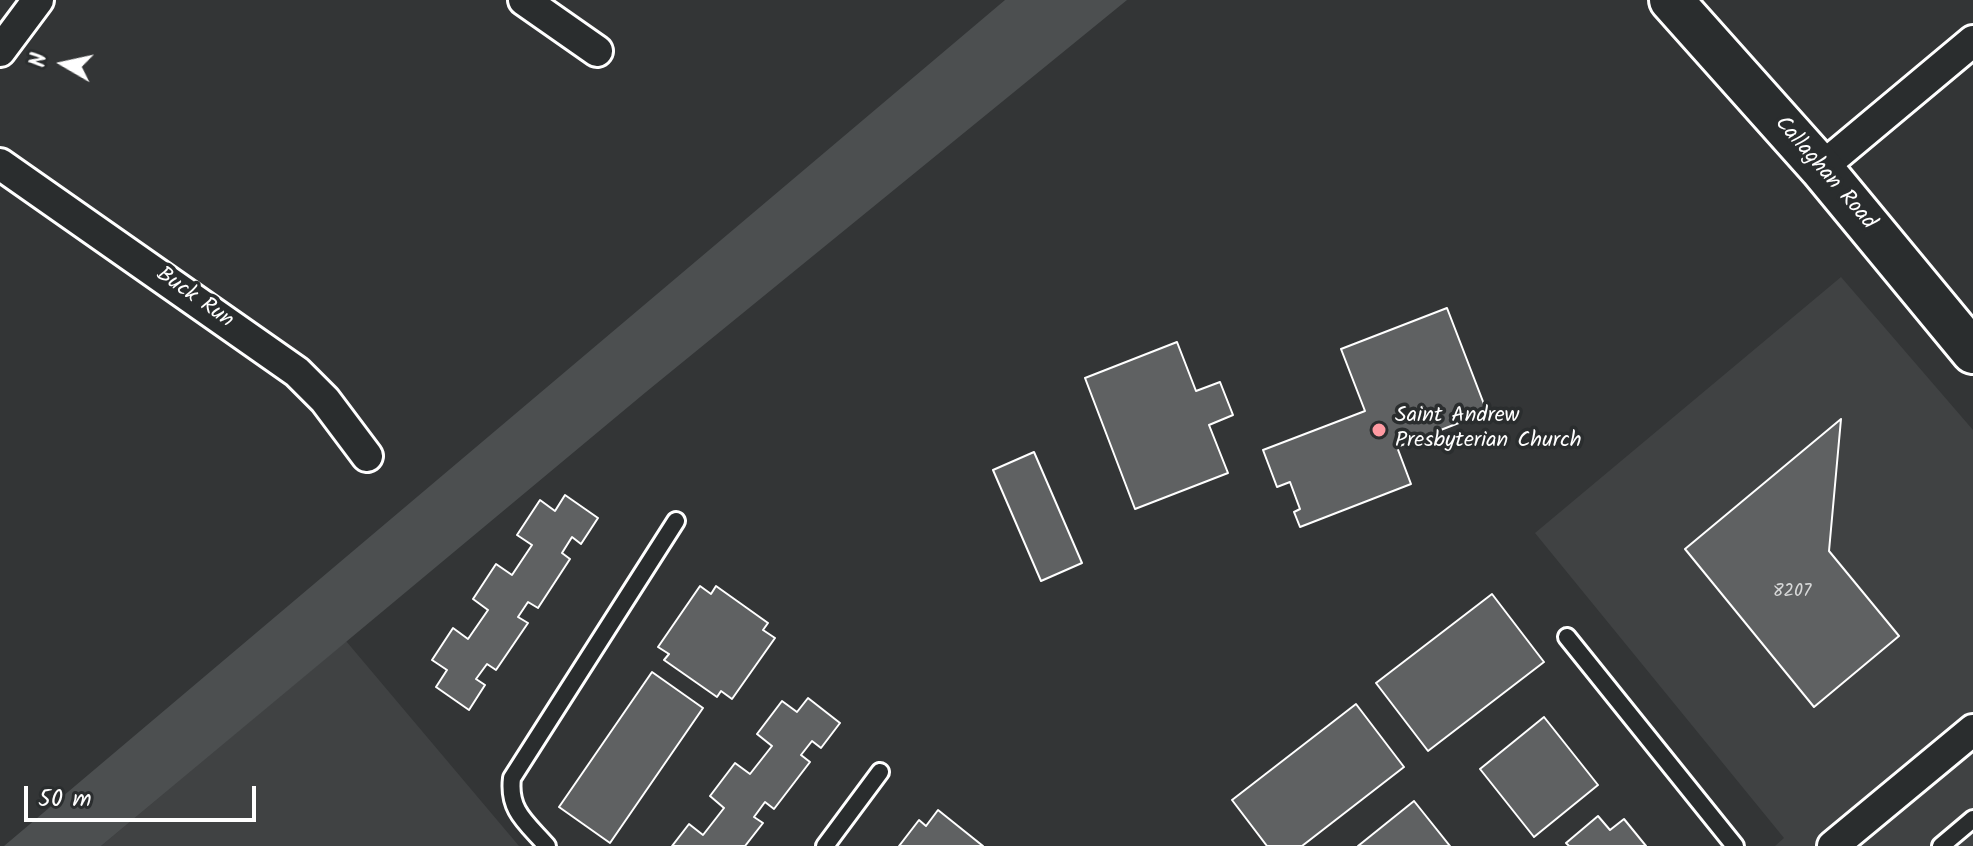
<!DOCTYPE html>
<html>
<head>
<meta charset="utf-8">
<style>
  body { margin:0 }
  #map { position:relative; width:1973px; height:846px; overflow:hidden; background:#333536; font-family:Kalam,sans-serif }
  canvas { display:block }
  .north { position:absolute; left:24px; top:24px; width:80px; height:80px; -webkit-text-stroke:6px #2a2d2e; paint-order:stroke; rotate:279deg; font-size:22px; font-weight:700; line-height:32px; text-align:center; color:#fff }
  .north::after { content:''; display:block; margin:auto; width:28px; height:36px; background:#fff; clip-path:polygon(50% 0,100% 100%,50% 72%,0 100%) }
  .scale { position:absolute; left:24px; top:786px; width:232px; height:36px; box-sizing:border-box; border:4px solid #fff; border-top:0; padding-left:10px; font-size:24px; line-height:28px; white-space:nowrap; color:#fff; -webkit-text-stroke:6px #2a2d2e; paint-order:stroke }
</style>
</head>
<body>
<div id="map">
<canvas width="1973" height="846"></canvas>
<div class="north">N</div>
<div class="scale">50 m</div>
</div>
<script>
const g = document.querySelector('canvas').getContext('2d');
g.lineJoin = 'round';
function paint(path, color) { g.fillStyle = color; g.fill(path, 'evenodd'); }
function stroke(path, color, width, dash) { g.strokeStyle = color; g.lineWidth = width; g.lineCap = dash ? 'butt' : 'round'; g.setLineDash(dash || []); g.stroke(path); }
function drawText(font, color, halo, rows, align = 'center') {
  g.font = font + ' Kalam,sans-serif'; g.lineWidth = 7; g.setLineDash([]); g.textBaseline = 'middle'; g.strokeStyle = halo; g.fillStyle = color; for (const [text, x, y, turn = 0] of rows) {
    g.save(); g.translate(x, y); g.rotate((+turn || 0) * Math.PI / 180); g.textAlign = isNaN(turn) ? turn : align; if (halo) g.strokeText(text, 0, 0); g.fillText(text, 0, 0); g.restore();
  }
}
paint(new Path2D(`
  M1841 277 1973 430V846H1775L1784 838 1535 533Z
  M346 641 519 846H101Z`), '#404243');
paint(new Path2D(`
  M1005 0H1127L646 392 101 846H4Z`), '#4c4f50');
const building = new Path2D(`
  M1447 308 1487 412 1397 447 1411 484 1300 527 1294 512 1300 509 1290 482 1277 487 1263 450 1365 411 1341 349Z
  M1177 342 1196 391 1220 382 1233 415 1209 425 1228 473 1135 509 1085 378Z
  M1841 419 1829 551 1899 636 1814 707 1685 549Z
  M1034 452 1082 563 1041 581 993 470Z
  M565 495 598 518 581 544 572 537 562 553 570 559 538 608 528 602 518 617 528 623 496 670 487 664 476 679 485 685 469 710 436 687 447 670 432 660 453 628 468 639 488 610 473 599 496 564 512 575 532 545 517 535 540 500 555 511Z
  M700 586 711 594 716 586 768 623 763 630 775 638 732 699 721 691 717 697 664 660 669 654 658 647Z
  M1492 594 1544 662 1428 751 1376 683Z
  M652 672 703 708 610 843 559 807Z
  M808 698 840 723 821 748 812 741 801 755 810 762 774 809 765 802 754 817 763 823 745 846H672L689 824 703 835 724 808 710 796 735 763 750 774 772 746 757 734 782 701 797 712Z
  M1356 704 1404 767 1302 846H1267L1232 800Z
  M1544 717 1598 785 1534 837 1480 769Z
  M1414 801 1450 846H1358Z
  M938 810 983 846H899L919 820 926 826Z
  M1598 816 1610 830 1624 819 1646 846H1569L1566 843Z`);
paint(building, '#5f6162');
stroke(building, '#fff', 2);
const service = new Path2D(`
  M1567 637 1735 846
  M547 846C527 823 508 811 512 778L676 521
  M825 846 880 772
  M1941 846 1973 819`);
const minor = new Path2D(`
  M524 0 597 51
  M0 51 38 0
  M0 164 297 372 325 400 367 456
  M1821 168 1973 41
  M1833 846 1973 730`);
const secondary = new Path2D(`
  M1671 0 1821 168 1973 352`);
stroke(service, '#fff', 22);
stroke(minor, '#fff', 36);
stroke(secondary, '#fff', 48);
stroke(service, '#2a2d2e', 16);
stroke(minor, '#2a2d2e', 30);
stroke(secondary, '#2a2d2e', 42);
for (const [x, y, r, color] of [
  [1379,430,8,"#ff9aa2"]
]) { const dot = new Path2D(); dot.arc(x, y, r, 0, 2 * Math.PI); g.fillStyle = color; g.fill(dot); stroke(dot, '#2a2d2e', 3); }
drawText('18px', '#d7d8d8', null, [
  ["8207",1792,593]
]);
drawText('22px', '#fff', '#2a2d2e', [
  ["Callaghan Road",1824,174,49],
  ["Buck Run",194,299,35]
]);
drawText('22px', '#fff', '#2a2d2e', [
  ["Saint Andrew",1395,417],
  ["Presbyterian Church",1395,442]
], 'left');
</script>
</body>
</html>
